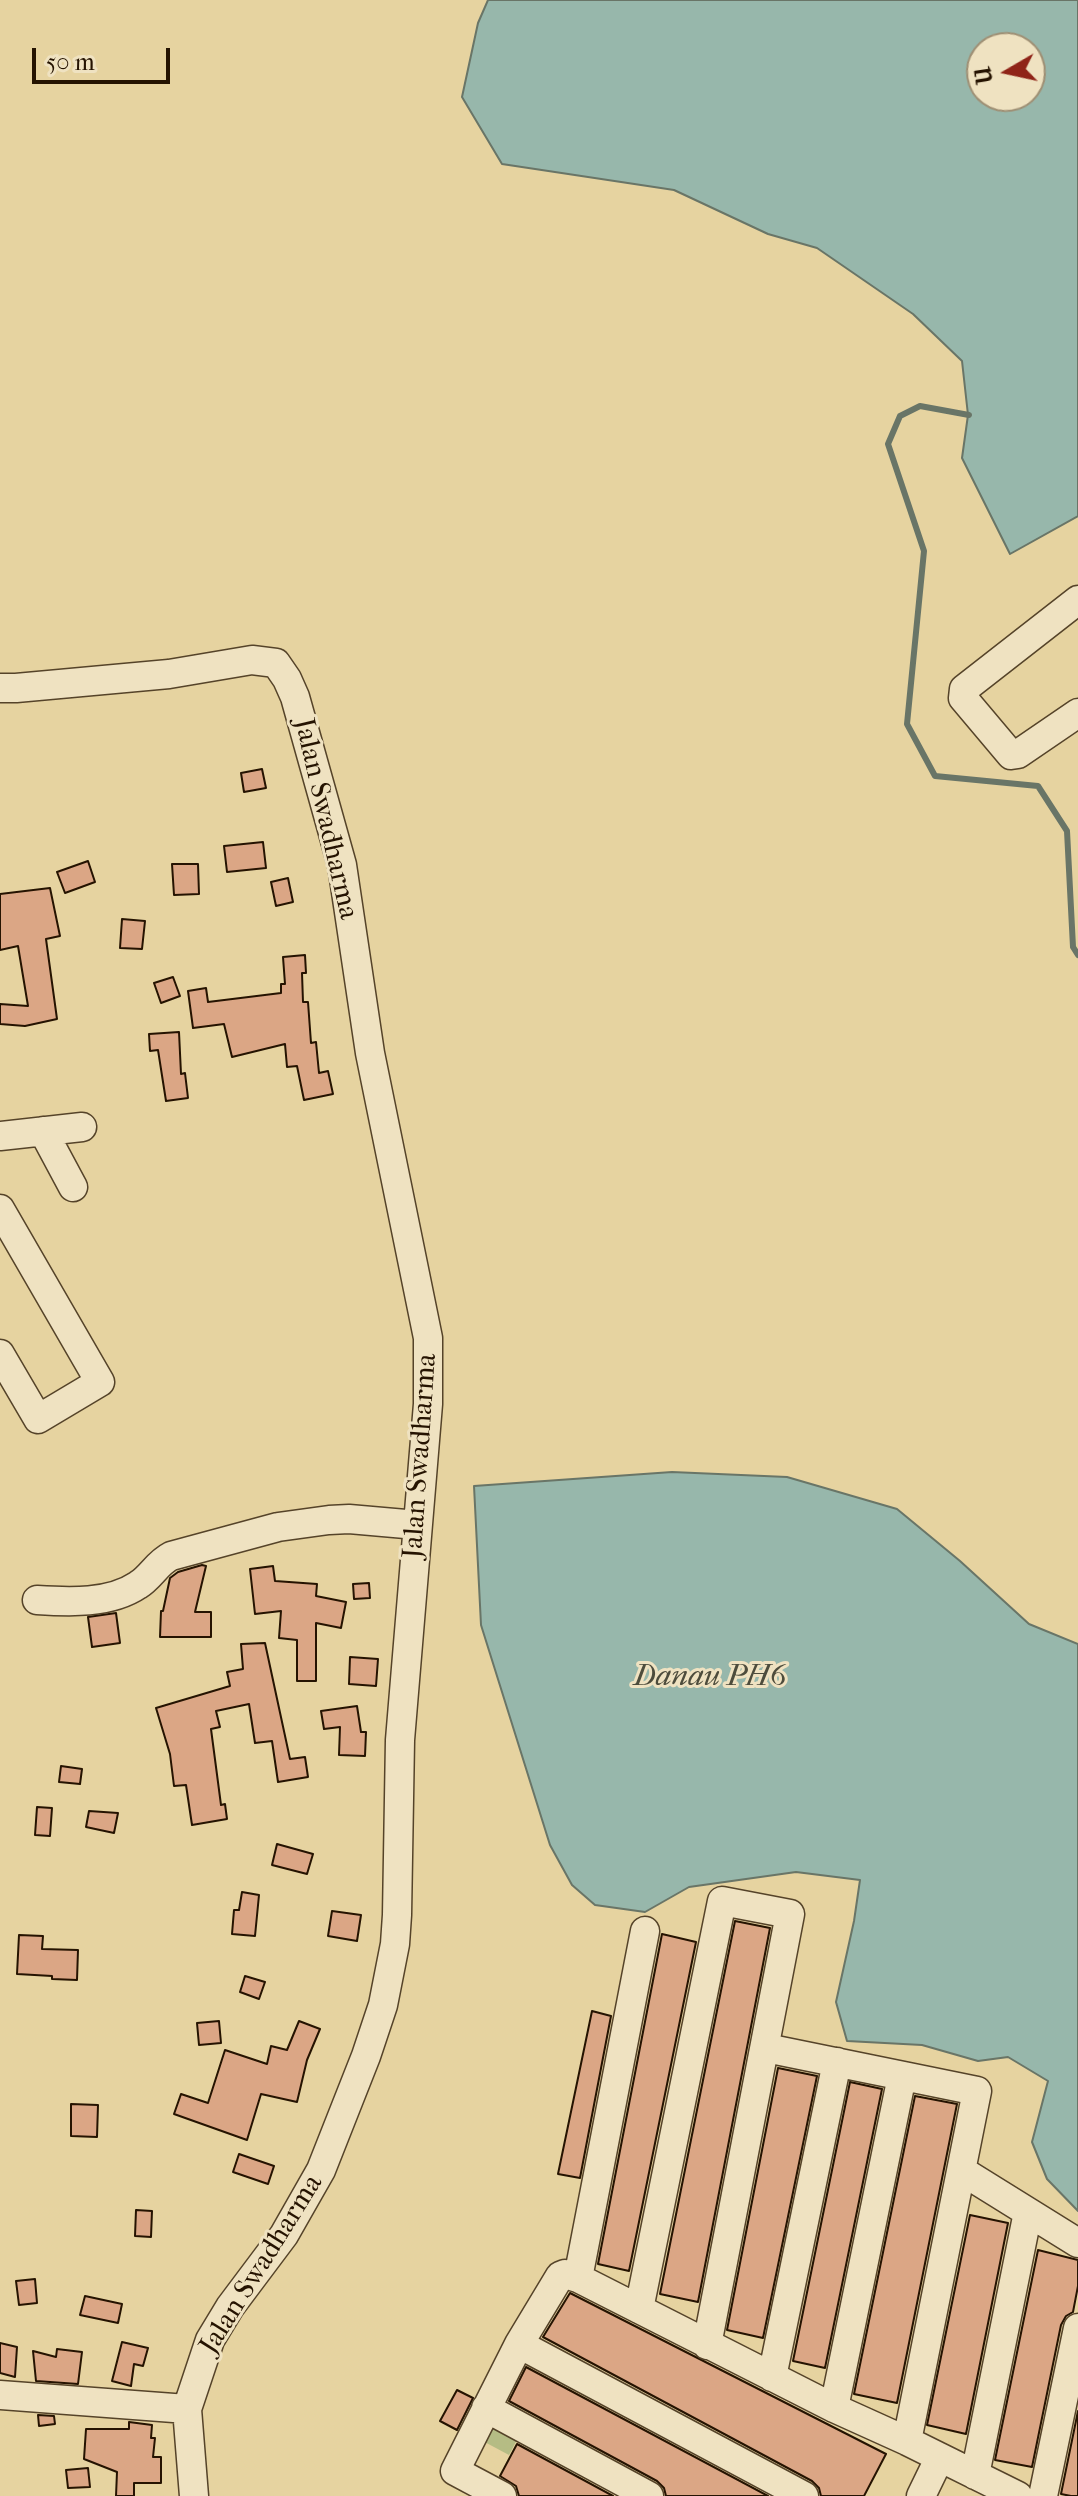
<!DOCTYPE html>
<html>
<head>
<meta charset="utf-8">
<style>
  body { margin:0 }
  #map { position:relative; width:1078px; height:2496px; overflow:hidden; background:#e6d3a0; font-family:"IM FELL French Canon",serif }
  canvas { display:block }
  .north { position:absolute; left:966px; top:32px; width:80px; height:80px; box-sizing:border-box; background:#efe2c1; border:2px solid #9e8f74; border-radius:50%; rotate:261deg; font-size:22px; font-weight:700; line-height:32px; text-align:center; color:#251301 }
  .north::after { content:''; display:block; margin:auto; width:28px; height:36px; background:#8f2418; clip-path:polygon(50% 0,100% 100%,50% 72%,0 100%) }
  .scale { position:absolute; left:32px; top:48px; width:138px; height:36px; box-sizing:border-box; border:4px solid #251301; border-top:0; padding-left:10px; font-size:24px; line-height:28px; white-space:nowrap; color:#251301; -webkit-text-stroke:6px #efe2c1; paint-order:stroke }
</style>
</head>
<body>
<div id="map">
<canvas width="1078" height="2496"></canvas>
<div class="north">U</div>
<div class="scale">50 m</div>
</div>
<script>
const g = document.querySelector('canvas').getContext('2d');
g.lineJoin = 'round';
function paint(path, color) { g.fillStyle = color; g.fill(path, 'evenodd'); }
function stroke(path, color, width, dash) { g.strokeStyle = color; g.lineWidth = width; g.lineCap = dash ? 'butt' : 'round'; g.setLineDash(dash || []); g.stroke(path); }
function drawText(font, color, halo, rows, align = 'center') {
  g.font = font + ' "IM FELL French Canon",serif'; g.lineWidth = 6; g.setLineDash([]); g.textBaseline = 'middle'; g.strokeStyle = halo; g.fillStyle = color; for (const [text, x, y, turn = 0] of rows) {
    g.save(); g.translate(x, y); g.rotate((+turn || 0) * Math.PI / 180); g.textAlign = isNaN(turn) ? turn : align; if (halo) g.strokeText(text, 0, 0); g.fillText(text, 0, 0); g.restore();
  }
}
paint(new Path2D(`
  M489 2417 520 2434 509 2455 479 2439Z`), '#b5bc84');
const water = new Path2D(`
  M488 0H1078V516L1010 554 962 458 968 415 962 361 913 314 817 248 768 234 674 190 502 164 462 97 478 23ZM1030 48V96H982V48Z
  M672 1472 787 1477 897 1509 960 1561 1029 1624 1078 1644V2211L1047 2179 1032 2142 1048 2081 1008 2057 978 2061 922 2045 847 2041 836 2002 854 1921 860 1880 796 1872 689 1887 645 1912 595 1905 572 1885 550 1845 481 1625 474 1486Z`);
paint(water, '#97b7ab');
stroke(water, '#697567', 2);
stroke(new Path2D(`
  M969 415 920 406 900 416 888 444 924 551 907 724 935 776 1038 786 1067 831 1073 947 1078 955`), '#697567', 6);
const building = new Path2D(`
  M262 769 266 788 244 792 241 773Z
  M263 842 266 868 227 872 224 846Z
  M88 861 95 882 65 893 57 872Z
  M172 864H198L199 894 174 895Z
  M288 878 293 902 276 906 271 882Z
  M50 888 60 936 46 939 57 1019 25 1026 0 1024V1004L28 1006 18 946 0 950V894Z
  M122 919 145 921 142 949 120 948Z
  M305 955 306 973H302L303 1002H308L311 1043 316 1042 319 1073 328 1071 333 1094 304 1100 297 1066 287 1067 285 1044 232 1057 224 1024 193 1028 188 991 206 988 208 1002 281 993V984H285L283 957Z
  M173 977 180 996 161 1003 154 983Z
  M179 1032 181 1074 185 1073 188 1098 166 1101 158 1050 150 1051 149 1034Z
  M202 1565 206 1566 195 1612H211V1637H160L161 1611H163L170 1578 178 1572Z
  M273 1566 275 1581 317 1584 316 1596 346 1602 341 1628 316 1623V1681H297V1640L279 1638 281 1611 255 1614 250 1569Z
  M369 1583 370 1598 354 1599 353 1584Z
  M116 1613 120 1643 92 1647 88 1617Z
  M265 1643 290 1759 305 1757 308 1777 278 1782 272 1741 255 1743 249 1704 216 1711 220 1727 211 1729 221 1805 225 1804 227 1819 192 1825 186 1785 174 1786 170 1754 156 1708 230 1686 227 1672 243 1669 241 1644Z
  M350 1657 378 1659 376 1686 349 1684Z
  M357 1706 361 1732H366L365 1756 339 1755 340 1727 324 1729 321 1711Z
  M61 1766 82 1769 80 1784 59 1782Z
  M37 1807 52 1808 50 1836 35 1835Z
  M89 1811 118 1813 114 1833 86 1827Z
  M277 1844 313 1854 307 1874 272 1865Z
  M242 1892 259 1895 255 1936 232 1934 234 1910H239Z
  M332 1911 361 1915 357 1941 328 1936Z
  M735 1921 770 1928 698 2302 660 2294Z
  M662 1934 696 1942 629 2271 598 2264Z
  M19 1935 43 1936 42 1949 78 1950 77 1980 52 1979V1976L17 1974Z
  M245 1976 265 1982 259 1999 240 1992Z
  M592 2011 611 2016 580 2178 558 2174Z
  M219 2021 221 2043 199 2045 197 2023Z
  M299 2021 320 2029 307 2060 297 2102 261 2094 247 2140 174 2114 181 2094 208 2103 225 2050 267 2064 271 2046 287 2050Z
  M778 2068 817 2076 763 2338 727 2330Z
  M850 2082 882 2089 825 2368 793 2361Z
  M915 2096 957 2104 897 2403 854 2394Z
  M71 2104 98 2105 97 2137 71 2136Z
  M239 2154 274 2166 268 2184 233 2172Z
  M136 2210 152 2211 151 2237 135 2236Z
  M970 2215 1008 2223 966 2434 927 2425Z
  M1038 2250 1078 2260V2286L1073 2312 1066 2316 1061 2325 1032 2467 995 2460Z
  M35 2279 37 2303 19 2305 16 2281Z
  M570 2293 886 2454 864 2496H821L819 2488 812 2481 543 2337Z
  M85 2296 122 2304 118 2323 80 2315Z
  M122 2342 148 2348 143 2366 134 2364 131 2386 112 2381Z
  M0 2343 17 2347 15 2377 0 2373Z
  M57 2349 82 2352 78 2384 36 2381 33 2351 56 2357Z
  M526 2367 768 2496H666L664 2488 657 2481 509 2401Z
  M457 2390 473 2398 457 2430 440 2421Z
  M1078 2411V2496H1071L1061 2494Z
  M38 2415 54 2416 55 2424 39 2426Z
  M129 2422 152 2425 151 2438H155L153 2457H161V2483H134V2496H116L117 2472 84 2459 86 2429H129Z
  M517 2444 613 2496H519L516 2486 500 2476Z
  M88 2468 90 2487 68 2488 66 2470Z`);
paint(building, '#dba685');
stroke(building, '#251301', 2);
const minor = new Path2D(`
  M1078 600 964 689 963 698 1011 755 1018 754 1078 713
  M0 688H16L169 674 252 660 276 663 287 679 295 697 342 865 370 1053 428 1338V1404L400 1740 397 1915 395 1944 383 2005 366 2056 321 2170 284 2235 230 2307 210 2340 187 2409 194 2496
  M43 1131 73 1187
  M0 1136 82 1127
  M0 1209 100 1382 38 1419 0 1354
  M37 1600C69 1602 110 1604 138 1585 151 1577 157 1563 171 1556L278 1527 329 1520 349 1519 417 1525
  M766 2048 977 2091 907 2441
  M962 2171 1028 2212 975 2475
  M1028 2212 1078 2243
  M578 2278 645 1931
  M639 2309 722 1901 790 1914 707 2345
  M519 2344 804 2496
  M772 2377 837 2062
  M0 2395 187 2409
  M486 2408 649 2496
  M834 2408 902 2076
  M502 2496 455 2471 519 2344 560 2276 565 2274 578 2278 834 2408 907 2441 1018 2496
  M921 2496 939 2459
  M1043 2496 1078 2328`);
stroke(minor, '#554329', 31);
stroke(minor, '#efe2c1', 28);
drawText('28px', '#251301', '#efe2c1', [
  ["Jalan Swadharma",325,819,77],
  ["Jalan Swadharma",421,1456,-86],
  ["Jalan Swadharma",262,2265,-58]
]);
drawText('italic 30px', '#4d4c3c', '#efe2c1', [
  ["Danau PH6",710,1678]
]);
</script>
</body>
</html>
